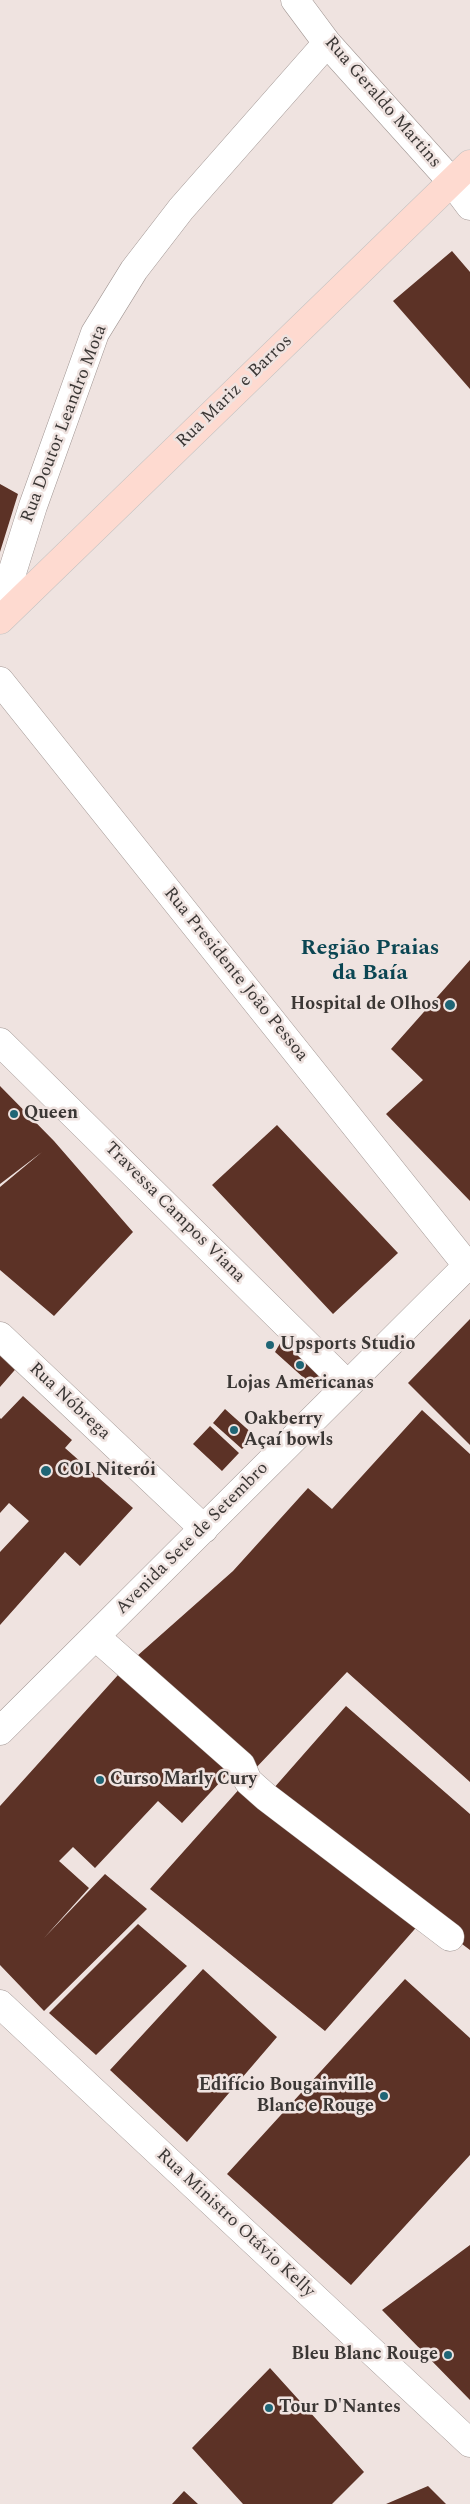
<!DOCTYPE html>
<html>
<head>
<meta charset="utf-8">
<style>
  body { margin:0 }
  canvas { display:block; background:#efe3e0 }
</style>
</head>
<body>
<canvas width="470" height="2504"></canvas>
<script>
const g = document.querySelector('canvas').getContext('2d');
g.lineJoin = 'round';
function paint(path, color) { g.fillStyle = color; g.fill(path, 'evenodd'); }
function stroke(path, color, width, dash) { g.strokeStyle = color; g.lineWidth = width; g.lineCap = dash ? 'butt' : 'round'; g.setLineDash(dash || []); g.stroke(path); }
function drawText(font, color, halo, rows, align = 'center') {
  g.font = font + ' Spectral,serif'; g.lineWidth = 5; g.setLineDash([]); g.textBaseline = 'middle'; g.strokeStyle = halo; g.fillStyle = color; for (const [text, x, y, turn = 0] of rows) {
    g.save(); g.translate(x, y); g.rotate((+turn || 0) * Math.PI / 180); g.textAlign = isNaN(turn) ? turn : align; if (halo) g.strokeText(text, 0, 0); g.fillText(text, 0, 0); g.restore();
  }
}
paint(new Path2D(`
  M452 251 470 272V389L393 301Z
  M0 484 18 494 0 552Z
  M470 960V1201L386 1114 423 1080 391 1049Z
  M0 1086 54 1141 133 1232 54 1316 0 1270V1187L42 1152 0 1184Z
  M277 1125 398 1253 333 1314 212 1185Z
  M470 1319V1445L408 1383Z
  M282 1340 325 1379 315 1388 275 1352Z
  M0 1344 20 1364 0 1387Z
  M23 1396 72 1440 65 1448 133 1508 80 1566 65 1552 0 1625V1552L29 1521 9 1503 0 1513V1418L1 1419Z
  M225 1409 255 1436 242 1449 213 1423Z
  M422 1410 470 1454V1782L347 1672 253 1771 128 1664 233 1571 308 1488 332 1509Z
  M210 1426 239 1453 222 1471 193 1444Z
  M127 1665 236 1765 182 1823 158 1801 95 1868 73 1847 59 1861 89 1888 44 1938 105 1874 147 1909 44 2011 0 1965V1806Z
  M346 1706 470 1814V1950L266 1797Z
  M242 1786 421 1922 325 2031 150 1889Z
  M138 1924 187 1966 96 2055 49 2013Z
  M203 1969 277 2037 187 2142 110 2070Z
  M405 1979 470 2038V2155L351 2285 227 2174Z
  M470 2245V2400L382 2310Z
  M270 2368 364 2472 332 2504H243L192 2448Z
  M428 2486 446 2504H386Z
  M184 2491 198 2504H172Z`), '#5c3226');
const minor = new Path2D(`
  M295 0 327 43 452 182 470 206
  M0 611 33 506 95 333 134 270 181 209 327 43
  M0 681 470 1269
  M0 1042 347 1384
  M0 1336 204 1529
  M96 1637 241 1765 248 1781 266 1797 450 1937
  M0 1731 470 1263
  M0 2004 470 2443`);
const major = new Path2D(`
  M0 620 470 164`);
stroke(minor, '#a19693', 29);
stroke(major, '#c4c3c2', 29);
stroke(minor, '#fff', 28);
stroke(major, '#fedad0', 28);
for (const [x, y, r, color] of [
  [450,1005,6,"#1f6575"],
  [14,1114,5,"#1f6575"],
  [270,1345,5,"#1f6575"],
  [300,1365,5,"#1f6575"],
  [234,1430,5,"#1f6575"],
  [46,1471,6,"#1f6575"],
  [100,1780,5,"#1f6575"],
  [384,2096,5,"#1f6575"],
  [448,2355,5,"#1f6575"],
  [269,2408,5,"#1f6575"]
]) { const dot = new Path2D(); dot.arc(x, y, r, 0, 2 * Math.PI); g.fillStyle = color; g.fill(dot); stroke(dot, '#efe3e0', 2); }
drawText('18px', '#3b3735', '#efe3e0', [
  ["Rua Geraldo Martins",382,103,49],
  ["Rua Mariz e Barros",235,392,-44],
  ["Rua Doutor Leandro Mota",65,424,-69],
  ["Rua Presidente João Pessoa",235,975,51],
  ["Travessa Campos Viana",174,1213,45],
  ["Rua Nóbrega",69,1402,43],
  ["Avenida Sete de Setembro",193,1539,-45],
  ["Rua Ministro Otávio Kelly",235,2224,43]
]);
drawText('bold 18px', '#3b3735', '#efe3e0', [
  ["Hospital de Olhos",439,1005,"right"],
  ["Queen",24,1114],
  ["Upsports Studio",280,1345],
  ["Lojas Americanas",300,1384,"center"],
  ["Oakberry",244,1420],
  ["Açaí bowls",244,1441],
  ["COI Niterói",57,1471],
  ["Curso Marly Cury",110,1780],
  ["Edifício Bougainville",374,2086,"right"],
  ["Blanc e Rouge",374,2107,"right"],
  ["Bleu Blanc Rouge",438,2355,"right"],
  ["Tour D'Nantes",279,2408]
], 'left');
drawText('bold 22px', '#0b4653', '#efe3e0', [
  ["Região Praias",370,950],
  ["da Baía",370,975]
]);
</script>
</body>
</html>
